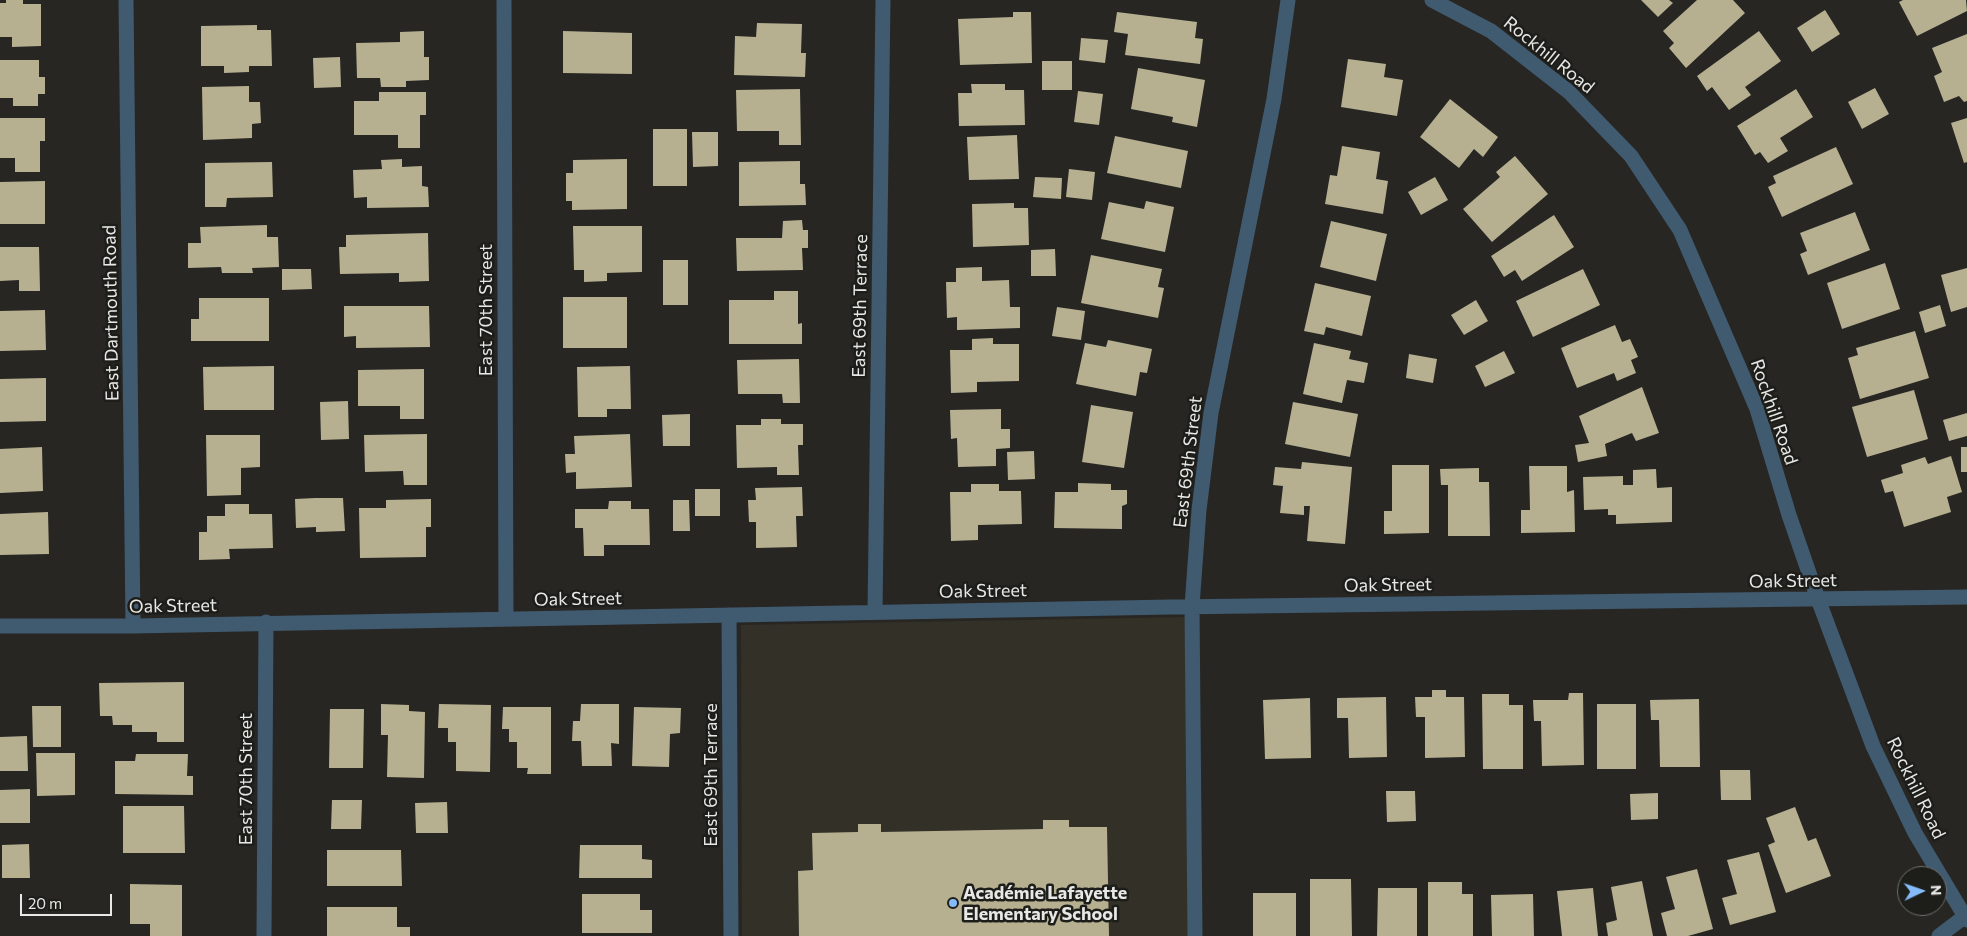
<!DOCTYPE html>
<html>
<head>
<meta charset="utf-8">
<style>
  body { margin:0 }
  #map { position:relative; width:1967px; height:936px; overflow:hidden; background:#272623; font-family:Commissioner,sans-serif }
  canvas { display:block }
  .north { position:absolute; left:1897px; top:866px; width:50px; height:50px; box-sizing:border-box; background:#1d1d1a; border:1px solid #6e6e6c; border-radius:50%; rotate:87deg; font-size:14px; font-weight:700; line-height:20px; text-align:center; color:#e8e8e6 }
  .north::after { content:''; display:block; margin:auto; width:18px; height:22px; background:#85bbfb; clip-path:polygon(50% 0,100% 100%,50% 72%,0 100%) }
  .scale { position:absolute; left:20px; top:894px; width:92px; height:22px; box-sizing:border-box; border:2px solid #e8e8e6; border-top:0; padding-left:6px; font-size:15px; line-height:18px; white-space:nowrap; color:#e8e8e6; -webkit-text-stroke:4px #1d1d1a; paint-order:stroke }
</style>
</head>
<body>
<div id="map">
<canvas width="1967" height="936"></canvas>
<div class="north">N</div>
<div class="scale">20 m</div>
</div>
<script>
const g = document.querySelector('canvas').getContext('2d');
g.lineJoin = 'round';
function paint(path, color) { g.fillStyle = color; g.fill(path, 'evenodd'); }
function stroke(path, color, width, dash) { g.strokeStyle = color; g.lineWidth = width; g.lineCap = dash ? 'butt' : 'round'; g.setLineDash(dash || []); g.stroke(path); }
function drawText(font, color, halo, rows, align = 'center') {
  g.font = font + ' Commissioner,sans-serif'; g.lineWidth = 5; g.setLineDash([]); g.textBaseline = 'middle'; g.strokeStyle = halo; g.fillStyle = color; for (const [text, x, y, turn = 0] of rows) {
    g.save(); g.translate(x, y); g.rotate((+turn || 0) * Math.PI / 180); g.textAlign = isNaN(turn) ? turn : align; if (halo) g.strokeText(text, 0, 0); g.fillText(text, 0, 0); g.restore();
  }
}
paint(new Path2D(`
  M1185 617 1188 936H742L741 625Z`), '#323027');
paint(new Path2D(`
  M6 0H23V4H41V46L12 47V37H0V3H6Z
  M1641 0H1669L1673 3 1658 17Z
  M1697 0H1733L1745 13 1686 68 1669 48 1674 43 1663 31Z
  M1903 0H1966L1967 11 1917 36 1899 2Z
  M1825 10 1840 34 1812 52 1797 28Z
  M1013 12H1031L1032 63 960 65 958 19 1013 17Z
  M1117 12 1197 22 1195 38 1203 39 1200 64 1125 55 1128 34 1114 32Z
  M757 23 802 24 801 53H806L805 77 734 75 735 36 756 37Z
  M257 25V30H271L272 66H249V72L224 73V66H201V26Z
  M424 31V57H429V80L406 81V87H381L380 78H357L356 43 400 42V32Z
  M563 31 632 33V74L563 73Z
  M1759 31 1781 61 1745 87 1751 95 1729 110 1712 87 1707 91 1697 76Z
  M1967 34V101L1964 102 1959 96 1944 102 1934 76 1942 72 1932 48Z
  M1081 38 1108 40 1105 63 1079 60Z
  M340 57 341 87 314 88 313 58Z
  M1348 59 1386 64 1384 77 1403 80 1397 116 1341 107Z
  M0 60H39V77H45V94H38V106H13V98H0Z
  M1042 61H1072V90H1042Z
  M1138 68 1205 80 1197 127 1172 122 1173 117 1131 109Z
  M971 84H1005V90H1024L1025 125 959 126 958 93H972Z
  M249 86V102H260L261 123 252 124V138L203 140 202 87Z
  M1875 88 1889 114 1862 129 1848 102Z
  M800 89 801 145H779V131H737L736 90Z
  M1796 89 1813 117 1780 138 1788 151 1768 163 1760 152 1755 155 1737 126Z
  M1078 91 1103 94 1099 125 1074 122Z
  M379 92H426V115H420V148H398V135H354V101H379Z
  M1450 99 1498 137 1483 157 1474 149 1459 168 1420 137Z
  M0 118H45V141H40V172H15V158H0Z
  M1967 118V162L1964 163 1951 123Z
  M653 129H687V186H653Z
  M692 132H718V166L693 167Z
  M1017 135 1019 179 969 180 967 137Z
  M1115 136 1188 151 1181 188 1107 173Z
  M1342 146 1380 152 1376 179 1388 181 1383 214 1325 204 1330 175 1337 176Z
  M1836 147 1853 184 1782 217 1768 187 1776 183 1773 176Z
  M1515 156 1548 194 1492 242 1463 209 1500 177 1496 172Z
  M402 159V167L422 166V186L428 187 429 207 367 208V197L354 198 353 170 382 169 381 160Z
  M627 159V209L572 210V201H566V173H573V160Z
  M800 161V184H805L806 205 739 206V162Z
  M272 162 273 197 227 198 226 207H205V163Z
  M1069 169 1095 172 1092 200 1066 197Z
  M1035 177 1062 178 1061 199 1033 197Z
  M1435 177 1448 200 1421 215 1408 192Z
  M45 181V224H0V182Z
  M1146 201 1174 207 1165 252 1101 239 1109 202 1144 209Z
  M1014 203V208H1028L1029 245 973 247 972 204Z
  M1855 212 1870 250 1808 275 1800 254 1807 251 1800 233Z
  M1554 215 1574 247 1522 281 1515 270 1504 277 1491 256Z
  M802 220 803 230H808V248H802L803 270 737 271 736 238H782L783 221Z
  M1331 221 1387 234 1376 281 1320 267Z
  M267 225V237H278L279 267 252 268 253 273H222L221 267 188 268V243H201L200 227Z
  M573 226H642V272L607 273V281L584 282V270H574Z
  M428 233 429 281 399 282V273L340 274 339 247H346V235Z
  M0 247H39L40 291H19V280L0 281Z
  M1055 249 1056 276H1031V250Z
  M1091 255 1162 269 1158 287 1164 288 1158 318 1081 303Z
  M663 260H688V305H663Z
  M1885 263 1900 309 1842 329 1827 283Z
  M982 267V281L1009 280 1010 307H1020V328L957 330V317L947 318 946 282H956V268Z
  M1967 268V307L1951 312 1941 275Z
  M282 269H311L312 289 282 290Z
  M1583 269 1600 305 1533 337 1516 301Z
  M1315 283 1371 296 1362 336 1326 327 1324 335 1304 331Z
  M774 291H798V324L802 323V344H729V300H774Z
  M563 297H627V348H563Z
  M199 298H269V341H191V319H199Z
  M1476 300 1488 321 1464 335 1451 315Z
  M1940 305 1946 326 1925 333 1919 312Z
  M344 306H429L430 347 356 348V336L344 337Z
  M1057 307 1085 311 1081 340 1052 336Z
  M45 310 46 350 0 351V311Z
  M1615 325 1622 342 1630 339 1638 357 1631 360 1636 373 1617 381 1614 373 1577 388 1561 348Z
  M1915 331 1929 378 1860 399 1848 358 1858 355 1856 348Z
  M993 338V344H1019V381L977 382V392L951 393 950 350H972V339Z
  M1108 340 1152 349 1147 373 1140 372 1136 396 1076 384 1085 343 1106 347Z
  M1314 343 1351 351 1349 359 1368 363 1364 383 1347 380 1342 403 1303 394Z
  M1504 351 1515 373 1485 387 1475 366Z
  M1409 354 1437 359 1433 383 1406 378Z
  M799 359 800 403H783L782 394H738L737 360Z
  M274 366V410H204L203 367Z
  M630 366 631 409H607V417H578L577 367Z
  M424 369V419H400V406H358V370Z
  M46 378V421L0 422V379Z
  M1642 387 1659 433 1636 441 1632 433 1605 444 1607 456 1578 462 1575 445 1589 443 1579 416Z
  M1914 390 1928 439 1867 457 1852 407Z
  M348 401 349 439 321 440 320 402Z
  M1293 402 1358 414 1350 457 1285 444Z
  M1091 405 1133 412 1124 468 1082 462Z
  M1001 409V429H1010V448L996 449V466L958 467 957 438 951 439 950 410Z
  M1967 413V436L1949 441 1943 420Z
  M690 414V446H663L662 415Z
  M761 419H781V424H803V445H798L799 475H777V467L737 468 736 425H761Z
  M427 434V485H404L403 471 365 472 364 435Z
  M630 434 632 487 576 489V472L566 473 565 454H575L574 436Z
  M206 435H260V467L241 468V495L207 496Z
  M42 447 43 491 0 493V449Z
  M1961 447H1967V472H1961Z
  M1034 451 1035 479 1008 480 1007 452Z
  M1951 456 1962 492 1947 497 1951 512 1904 527 1893 491 1885 493 1881 480 1903 473 1901 465 1925 457 1928 464Z
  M1302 462 1352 467 1345 544 1307 541 1310 506H1304V515L1280 513 1283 486 1273 485 1275 467 1301 469Z
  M1392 465H1429V533L1384 534V511H1392Z
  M1529 466H1567V492L1574 490 1575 532 1521 533V510H1530Z
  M1479 468V482H1489L1490 536H1448V485H1441L1440 469Z
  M1656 469 1657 488 1672 487V522L1616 524V515H1608V509L1584 510 1583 477 1623 476V485H1633V470Z
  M1078 483 1111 484V490H1127V504L1122 506V529L1054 528 1055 492H1078Z
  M971 484H999V491H1021L1022 524 978 525V540L951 541 950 492H971Z
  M802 487 803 516H796L797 547 756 548V522H749L748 500H756L755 488Z
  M695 489H720V516H695Z
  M315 498H343L345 531 316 532V527L296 528 295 499Z
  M431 499V527H426V557L360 558 359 508H386V500Z
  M673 500H689L690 531H673Z
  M609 501H631V509H649L650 545H604V556H584L583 528H575V509H608Z
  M225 504H249V514H272L273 548 229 549 230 559 199 560V532H207V516H225Z
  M48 512 49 554 0 555V514Z
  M184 682V742H157V732H132V725H113L112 716H100L99 683Z
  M1432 690H1446V697H1464L1465 757 1425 758V717H1416L1415 697H1432Z
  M1569 693H1583L1584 765 1542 766 1541 721H1534L1533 700H1568Z
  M1482 694H1509V705H1523V769H1483Z
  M1386 697 1387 757 1349 758 1348 718H1337V698Z
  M1310 698 1311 758 1265 759 1263 700Z
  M1699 699 1700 767H1660L1659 720H1651L1650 700Z
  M381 704 409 705V711L425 712 424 778 387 777 388 735H381Z
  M439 704 491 705 490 772 456 771V742H448V728H438Z
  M581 704H619V744L611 743 612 766H582L581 741H572L573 721H580Z
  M1597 704H1636V769H1597Z
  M32 706H61V747H33Z
  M503 707H551V774H527L528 768H517V742H509V729H502Z
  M634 707 681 708 680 733 670 734 669 767 632 766Z
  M330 709H364L363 768H329Z
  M27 736 28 771H0V737Z
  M36 753H75V795L37 796Z
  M136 754H188L187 776H193V795L115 794V761H135Z
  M1720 770H1750L1751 800H1721Z
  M30 789V823H0V790Z
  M1386 791H1415L1416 821 1387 822Z
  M1658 793V819L1631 820 1630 794Z
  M332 800H362L361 829H331Z
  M447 802 448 833H416L415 803Z
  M123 806H184L185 853H123Z
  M1795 807 1808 841 1816 838 1831 876 1786 893 1768 845 1775 842 1766 818Z
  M1043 820H1069V827H1107L1109 936H799L798 871 813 870 812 833 858 832V824H881V832L1043 829Z
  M29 844 30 878H2V845Z
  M580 845H642V859L652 860V878H579Z
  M327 850H401L402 886H327Z
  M1759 852 1776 912 1730 925 1722 898 1737 894 1727 860Z
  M1697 869 1713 929 1688 936H1667L1661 913 1675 909 1666 877Z
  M1310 879H1351L1352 936H1310Z
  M1642 881 1653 936H1608L1606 923 1617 920 1611 887Z
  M1428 882H1462V894H1473V936H1428Z
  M130 884 182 885V936H150V924H130Z
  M1378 888H1417V936H1377Z
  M1593 888 1598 936H1562L1557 891Z
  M1253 893H1296V936H1253Z
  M582 894H640V910H652V933H582Z
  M1533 894 1534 936H1492L1491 895Z
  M327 907H397V927H410V936H327Z`), '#b6b091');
stroke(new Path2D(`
  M126 0 133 626
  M504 0 506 619
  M1432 0 1491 31 1569 92 1631 156 1680 230 1757 409 1789 515 1818 599 1873 746 1915 833 1967 920
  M875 612 883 0
  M729 615 731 936
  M0 626H133L1171 607 1967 597
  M264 936 266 622
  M1195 936 1192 606 1199 510 1211 413 1274 99 1288 0
  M1939 936 1964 917`), '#405a6f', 15);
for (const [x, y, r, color] of [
  [953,903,5,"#85bbfb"]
]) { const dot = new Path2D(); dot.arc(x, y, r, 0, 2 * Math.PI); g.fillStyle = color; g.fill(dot); stroke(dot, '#1d1d1a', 2); }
drawText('18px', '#e8e8e6', '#1d1d1a', [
  ["Rockhill Road",1549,55,39],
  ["East 69th Terrace",860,306,-89],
  ["East 70th Street",486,310,-90],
  ["East Dartmouth Road",111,313,-91],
  ["Rockhill Road",1774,412,71],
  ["East 69th Street",1188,462,-83],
  ["Oak Street",1793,581,-1],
  ["Oak Street",1388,585,-1],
  ["Oak Street",983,591,-1],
  ["Oak Street",578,599,-1],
  ["Oak Street",173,606,-1],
  ["East 69th Terrace",711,775,-90],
  ["East 70th Street",246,779,-90],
  ["Rockhill Road",1916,788,64]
]);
drawText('bold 18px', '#e8e8e6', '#1d1d1a', [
  ["Académie Lafayette",963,893],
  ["Elementary School",963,914]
], 'left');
</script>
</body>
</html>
